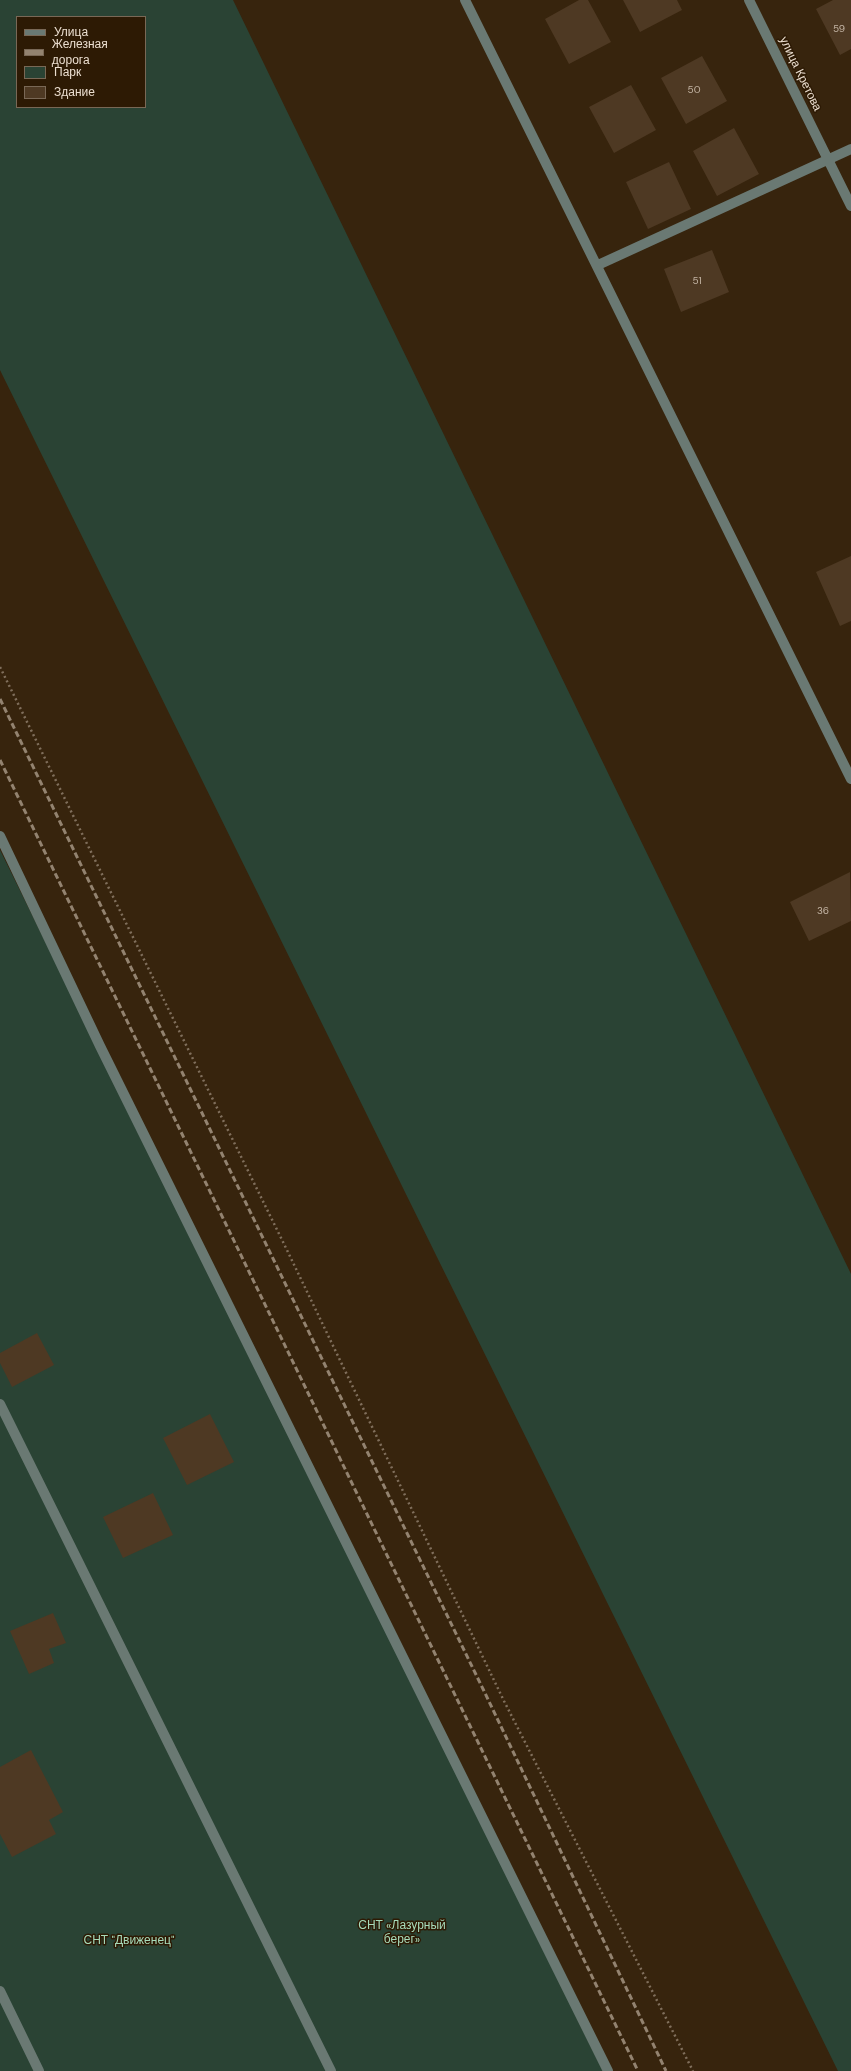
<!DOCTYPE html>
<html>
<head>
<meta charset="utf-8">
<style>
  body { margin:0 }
  #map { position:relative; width:851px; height:2071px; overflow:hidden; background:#37240d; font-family:"DM Sans",sans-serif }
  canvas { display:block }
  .legend { position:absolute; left:16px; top:16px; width:130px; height:92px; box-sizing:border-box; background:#2d1a04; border:1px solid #796856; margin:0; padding:5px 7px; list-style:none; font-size:12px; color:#ebded0 }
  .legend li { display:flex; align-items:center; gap:8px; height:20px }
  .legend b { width:20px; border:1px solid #796856 }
</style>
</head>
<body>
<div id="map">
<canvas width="851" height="2071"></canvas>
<ul class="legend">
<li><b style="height:5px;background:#6a7973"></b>Улица</li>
<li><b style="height:5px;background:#938370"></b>Железная дорога</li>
<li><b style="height:11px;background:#2a4334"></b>Парк</li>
<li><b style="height:11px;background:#4e3923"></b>Здание</li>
</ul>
</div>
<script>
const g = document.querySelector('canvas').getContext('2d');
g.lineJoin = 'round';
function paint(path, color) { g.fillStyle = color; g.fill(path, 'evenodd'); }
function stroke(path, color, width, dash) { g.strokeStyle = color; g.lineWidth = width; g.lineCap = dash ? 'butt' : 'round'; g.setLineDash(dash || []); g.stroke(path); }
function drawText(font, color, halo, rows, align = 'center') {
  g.font = font + ' "DM Sans",sans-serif'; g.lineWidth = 3; g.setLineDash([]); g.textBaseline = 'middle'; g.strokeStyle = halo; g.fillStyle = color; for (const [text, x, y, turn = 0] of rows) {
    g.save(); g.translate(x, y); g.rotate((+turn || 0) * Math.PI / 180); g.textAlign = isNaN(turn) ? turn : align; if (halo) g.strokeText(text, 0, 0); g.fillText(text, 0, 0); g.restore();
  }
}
paint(new Path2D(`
  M0 0H233L851 1274V2071H838L0 370ZM17 17H145V107H17Z
  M0 850 603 2071H0Z`), '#2a4334');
paint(new Path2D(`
  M579 0H588L611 42 569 64 545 19Z
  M623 0H677L682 10 640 32Z
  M833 0H851V49L840 55 816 9Z
  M702 56 727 101 686 124 661 78Z
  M631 85 656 130 614 153 589 107Z
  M734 128 759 174 717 196 693 151Z
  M669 162 691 209 648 229 626 182Z
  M712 250 729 292 681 312 664 269Z
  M851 556V621L840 626 816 572Z
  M850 872 851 921 809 941 790 902Z
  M37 1333 54 1365 12 1387 0 1363V1353Z
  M210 1414 234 1462 187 1485 163 1438Z
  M153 1493 173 1535 123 1558 103 1517Z
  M53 1613 66 1643 49 1649 54 1663 29 1674 10 1631Z
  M31 1750 63 1812 49 1820 56 1834 12 1857 0 1834V1767Z`), '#4e3923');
stroke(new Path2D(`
  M0 667 286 1248 504 1701 693 2071`), '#806f5c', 2.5, [2, 3]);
stroke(new Path2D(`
  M465 0 851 779
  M749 0 851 206
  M598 265 851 149
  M0 836 100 1046 608 2071
  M0 1404 331 2071
  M0 1991 39 2071`), '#6a7973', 10);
stroke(new Path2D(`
  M0 699 484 1691 666 2071
  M0 760 638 2071`), '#938370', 3, [6, 3]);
drawText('10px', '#c4b5a5', null, [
  ["59",839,29],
  ["50",694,90],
  ["51",697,281],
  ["36",823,911]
]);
drawText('12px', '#ebded0', '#2d1a04', [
  ["улица Кретова",800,74,64]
]);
drawText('12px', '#a7dbba', '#2d1a04', [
  ["СНТ «Лазурный",402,1926],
  ["берег»",402,1940],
  ["СНТ \"Движенец\"",129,1941]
]);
</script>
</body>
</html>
